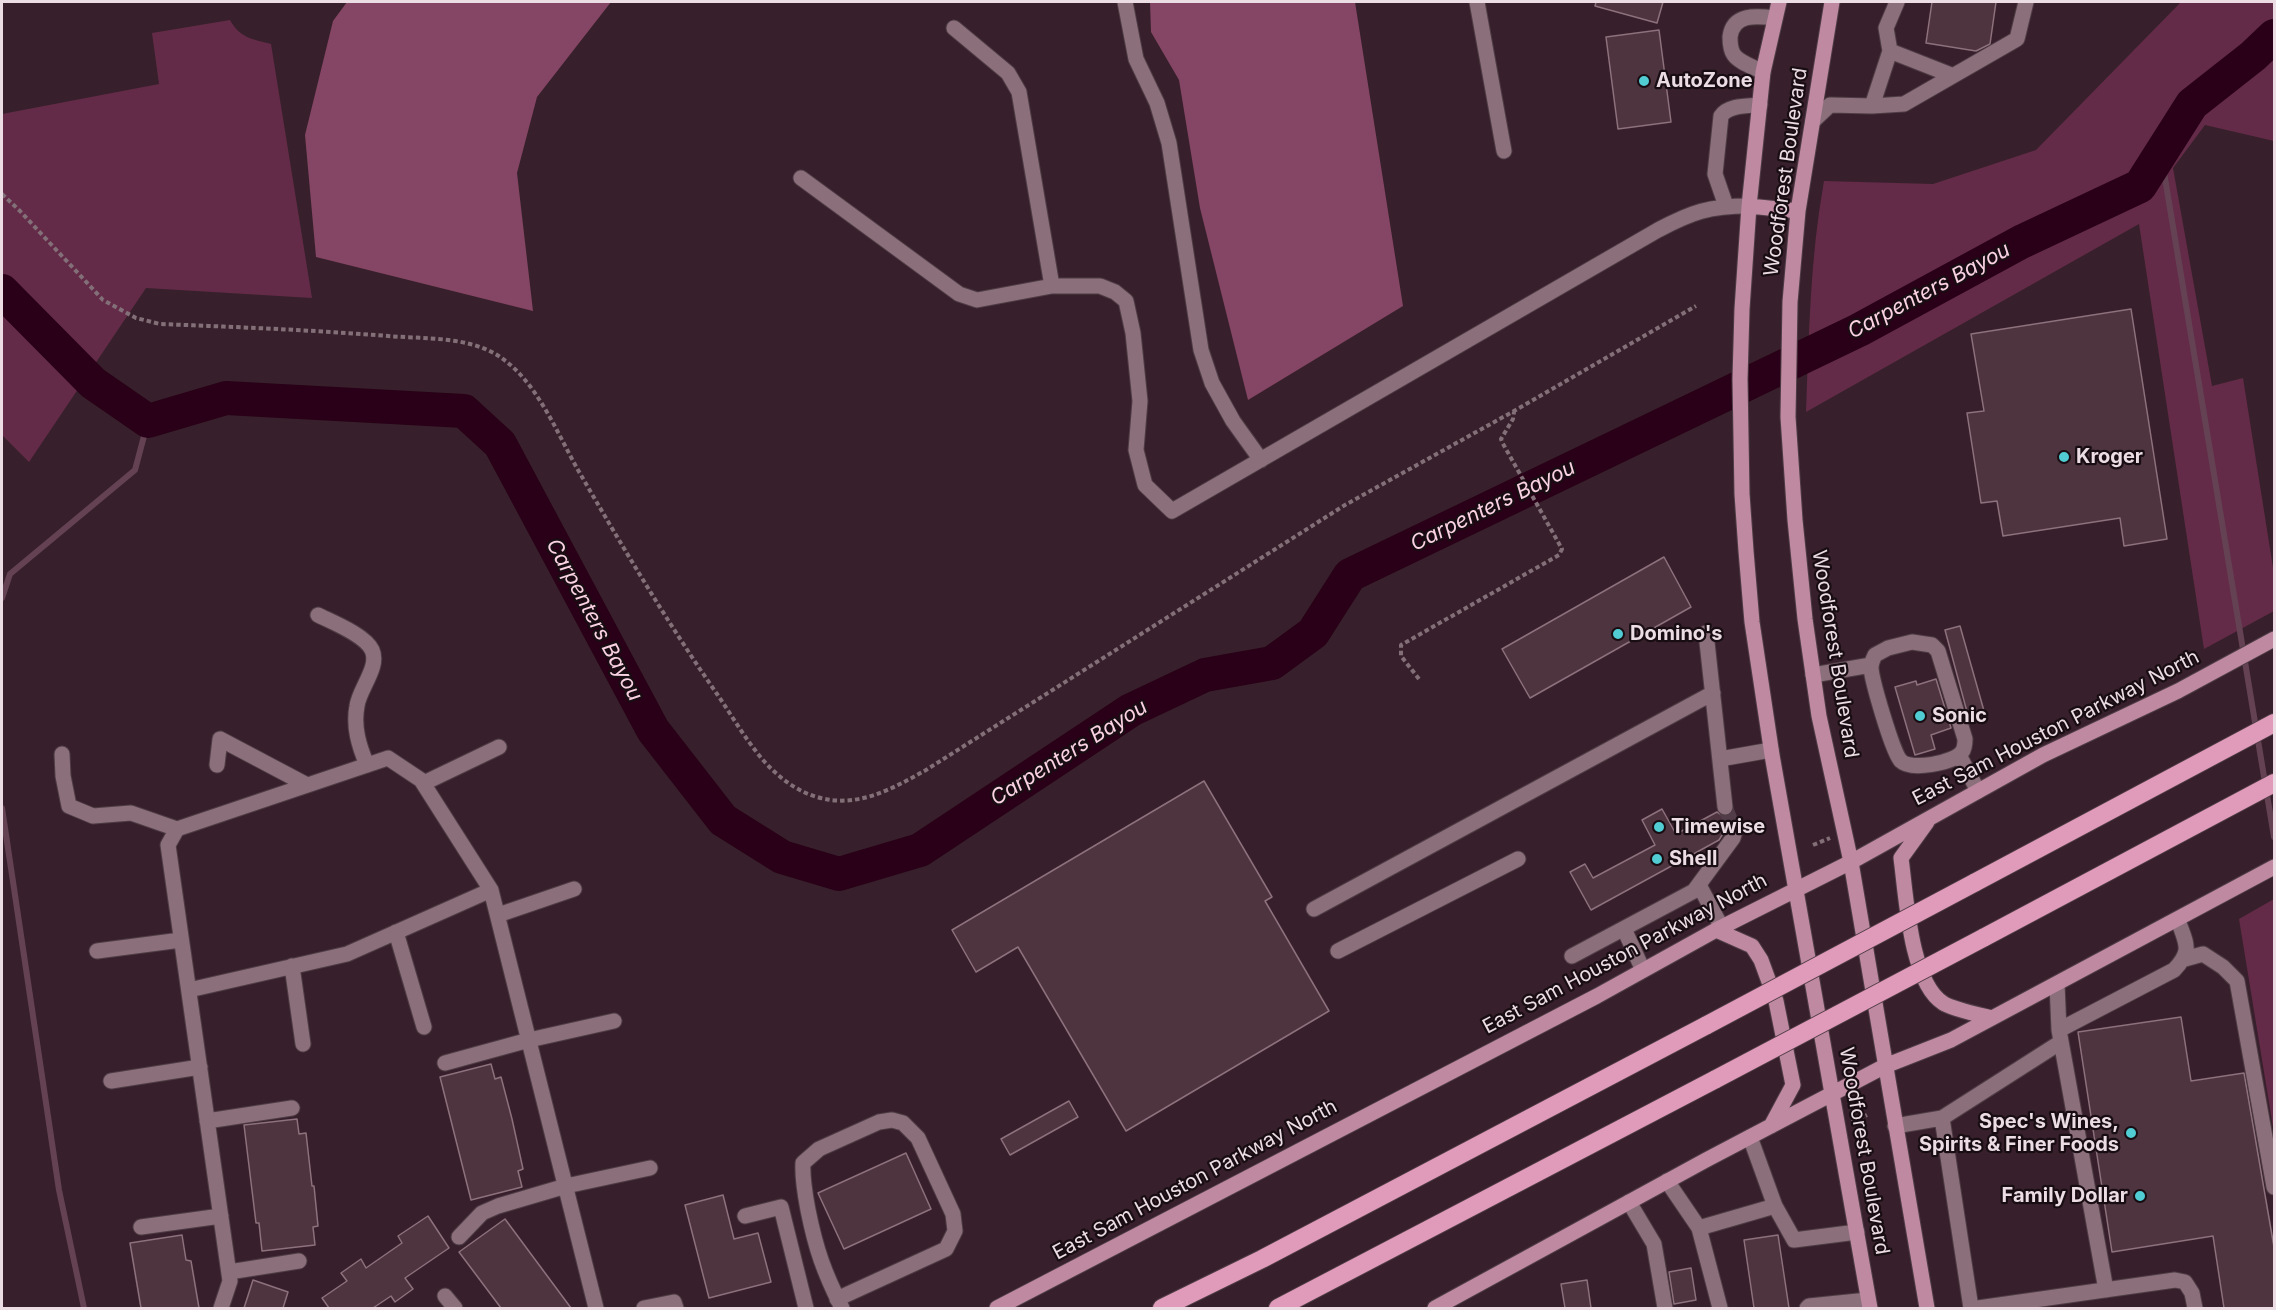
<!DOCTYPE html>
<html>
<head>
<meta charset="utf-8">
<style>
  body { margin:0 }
  #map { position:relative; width:2276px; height:1310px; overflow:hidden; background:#37202b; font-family:Inter,sans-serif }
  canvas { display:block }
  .frame { position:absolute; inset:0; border:3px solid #ecdce3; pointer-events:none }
</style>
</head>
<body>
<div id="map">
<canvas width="2276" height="1310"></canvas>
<div class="frame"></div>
</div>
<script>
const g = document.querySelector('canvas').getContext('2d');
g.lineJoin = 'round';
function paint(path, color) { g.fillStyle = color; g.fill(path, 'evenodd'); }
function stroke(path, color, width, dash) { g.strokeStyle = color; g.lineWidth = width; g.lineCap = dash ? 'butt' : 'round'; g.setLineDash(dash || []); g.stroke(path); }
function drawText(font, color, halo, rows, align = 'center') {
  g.font = font + ' Inter,sans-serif'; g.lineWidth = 4.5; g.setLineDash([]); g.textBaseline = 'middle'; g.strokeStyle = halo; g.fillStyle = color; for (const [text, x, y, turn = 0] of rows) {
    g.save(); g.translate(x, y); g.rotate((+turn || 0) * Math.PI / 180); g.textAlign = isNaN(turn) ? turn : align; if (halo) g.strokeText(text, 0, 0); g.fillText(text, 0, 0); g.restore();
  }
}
paint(new Path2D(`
  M2181 2H2274V141L2205 125 2173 168 2212 386 2243 378 2274 574V611L2204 649 2139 224 1806 412C1809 335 1810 258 1824 181L1933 184 2036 150Z
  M230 20C240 38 252 39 271 44L312 298 146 288 29 462 2 435V114L159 84 152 33Z
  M2274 899V1133L2239 919Z`), '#632b48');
paint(new Path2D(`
  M347 2H611L537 97 517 173 533 311 316 257 305 135 333 21Z
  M1150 2H1355L1403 306 1248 400 1200 208 1179 80 1151 32Z`), '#854565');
stroke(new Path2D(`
  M2161 154 2274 837
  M2 598 10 574 135 470 148 421
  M2 808 59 1190 84 1308`), '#644254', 6);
stroke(new Path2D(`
  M2 291 93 383 148 421 226 398 464 411 500 444 653 730 723 820 782 857 839 874 920 850 1131 710 1205 675 1272 663 1313 633 1350 575 1859 330 2021 242 2140 186 2192 104 2253 56 2274 36`), '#290017', 34);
const building = new Path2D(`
  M1596 2H1663L1657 23 1595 6Z
  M1932 2H1996L1990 44 1976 51 1926 43Z
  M1659 30 1671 122 1618 129 1606 37Z
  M2131 309 2167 539 2124 546 2120 518 2003 536 1997 501 1981 503 1967 413 1984 411 1971 334Z
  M1664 557 1691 607 1530 698 1502 649Z
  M1960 626 1986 718 1970 723 1945 630Z
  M1936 679 1951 728 1931 735 1935 749 1915 755 1895 687 1916 681 1917 685Z
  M1204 781 1272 897 1265 901 1329 1011 1126 1131 1018 947 976 972 952 930Z
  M1662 809 1676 834 1717 812 1725 817 1733 812 1739 823 1733 821 1729 824 1719 840 1591 910 1570 872 1585 864 1593 878 1655 845 1642 820Z
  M2181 1017 2191 1081 2244 1073 2274 1247V1308H2224L2213 1236 2112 1252 2078 1032Z
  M491 1064 495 1079 501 1077 512 1119 523 1169 518 1171 522 1187 471 1200 440 1077Z
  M1069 1101 1078 1117 1010 1155 1001 1139Z
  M297 1119 299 1134 306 1133 312 1186H314L318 1226 313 1227 315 1245 262 1251 259 1223H256L244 1125Z
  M906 1153 931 1209 844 1249 818 1193Z
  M723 1195 734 1239 758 1233 771 1282 709 1298 685 1205Z
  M428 1216 449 1248 405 1278 413 1289 395 1302 391 1296 373 1308H329L322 1298 347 1281 341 1273 361 1259 366 1268 402 1243 398 1236Z
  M505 1219 571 1308H501L459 1252Z
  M182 1235 186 1260 191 1261 199 1308H141L130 1243Z
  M1778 1235 1789 1308H1754L1744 1240Z
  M1691 1268 1696 1300 1674 1304 1669 1272Z
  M253 1280 288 1292 283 1308H244Z
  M1587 1280 1591 1308H1565L1561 1284Z`);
paint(building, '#4d343f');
stroke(building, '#8d717d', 1.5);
stroke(new Path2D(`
  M1725 807 1735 831`), '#523c47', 15, [15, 8]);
const minor = new Path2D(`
  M1125 2 1136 59 1157 103 1169 143 1201 350 1212 383 1233 421 1261 460
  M1477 2 1504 151
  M954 28 1008 73 1019 92 1052 286
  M1890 51 1951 75
  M1763 72C1754 67 1740 63 1734 55 1731 51 1730 43 1730 37 1733 13 1757 16 1775 18
  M1872 106 1890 51 1886 28 1897 2
  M1813 121 1830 105 1872 106 1904 104 2017 39 2026 2
  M801 178 959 294 977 300 1052 286H1100L1115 292 1126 301 1133 333 1140 401 1136 450 1145 485 1172 511 1658 230C1692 212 1709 206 1749 206
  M1726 206 1715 174 1721 116C1728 105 1747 106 1760 105
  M318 615C332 622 365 635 372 650 380 667 359 689 357 706 353 727 359 746 367 765
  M1706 633 1725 807
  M1912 642 1932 645 1938 651 1965 739C1965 743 1965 748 1962 752 1954 763 1911 771 1901 761 1893 754 1872 681 1871 668 1871 663 1873 659 1875 655L1888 648Z
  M1813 675 1871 665
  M62 754 63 776 69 806 93 816 131 813 177 829
  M1959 755 1978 791
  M1720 759 1771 750
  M217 765 220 739 307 785
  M424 783 499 747
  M1699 885 1722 928
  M1314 909 1713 693
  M498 915 574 889
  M1624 929 1643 970
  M396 932 424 1027
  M97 951 181 940
  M1338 951 1518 859
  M1572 956 1694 891 1733 838 1735 831
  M2185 959 2203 954 2223 967 2237 981 2274 1187
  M292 966 303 1044
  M2057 984 2059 1030 2106 1290
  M189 990 347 954 491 890
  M2059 1030 2174 970C2193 950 2186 944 2178 920
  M445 1063 529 1040 614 1021
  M111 1081 200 1067
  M1942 1118 1971 1308
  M207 1121 292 1108
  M1895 1126 1942 1118 2061 1042
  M1750 1137 1775 1206 1794 1240 1857 1232
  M1667 1181 1699 1228 1720 1308
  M1629 1202 1654 1244 1665 1308
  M745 1216 781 1207 806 1308
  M141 1227 221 1216
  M1699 1228 1775 1206
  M459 1237 482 1213 498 1206 566 1186 650 1168
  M229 1272 299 1261
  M445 1296 455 1308
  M837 1299 946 1249 955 1231 953 1214 918 1138 903 1123 892 1120 879 1122 819 1149 803 1163C802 1179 805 1194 808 1210 816 1250 824 1272 842 1308
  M221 1308 230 1281 168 845 177 829 388 758 421 780 491 890 596 1308
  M644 1308 674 1302 676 1308
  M1807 1308 1809 1306 1868 1300
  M1978 1308 2175 1280 2185 1282 2192 1293 2195 1308`);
const major = new Path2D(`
  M1779 2 1763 72 1749 206 1742 309 1740 379 1742 494 1746 551 1752 622 1772 755 1870 1308
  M1832 2 1798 211 1790 302 1788 417 1795 520 1805 619 1819 716 1851 862 1927 1308
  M1749 206 1798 211
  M1927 822 1901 858C1906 894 1910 982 1943 1003 1952 1009 1980 1015 1992 1018
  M1716 930 1752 946 1761 960 1776 1001 1793 1085 1771 1126
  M997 1308 1597 996 1716 930 1851 862 2043 755 2178 691 2274 639
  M1435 1308 1706 1160 1885 1066 1951 1040 2274 867`);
const highway = new Path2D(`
  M1974 883 2274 723
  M1983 938 2274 783
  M1162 1308 1262 1259 1707 1025
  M1278 1308 1716 1079`);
stroke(minor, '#4f3c45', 17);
stroke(major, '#4f3c45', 17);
stroke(highway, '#4f3c45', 20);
stroke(new Path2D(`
  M2 194 20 211 103 300 136 318 160 324C236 327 312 330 388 336 423 339 466 336 497 355 536 379 556 431 578 470 622 546 667 622 717 694 732 716 746 740 763 760 778 777 796 791 817 797 857 809 892 789 926 770L1345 505 1514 411 1696 306
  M1419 679 1401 656V645L1559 555 1562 549 1502 442 1501 439 1513 419 1514 412
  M1813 845 1830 838
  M1852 1122 1867 1115`), '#836f78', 4, [4.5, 3]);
stroke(minor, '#8b6f7b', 15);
stroke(major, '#be89a1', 15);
stroke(highway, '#e09aba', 18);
const highwayBridge = new Path2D(`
  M1707 1025 1974 883
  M1716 1079 1983 938`);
stroke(highwayBridge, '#4f3c45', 20, []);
stroke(highwayBridge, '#e09aba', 18);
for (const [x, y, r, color] of [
  [1644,81,6,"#51ccd3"],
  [2064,457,6,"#51ccd3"],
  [1618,634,6,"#51ccd3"],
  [1920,716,6,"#51ccd3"],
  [1659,827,6,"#51ccd3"],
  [1657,859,6,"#51ccd3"],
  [2131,1133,6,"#51ccd3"],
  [2140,1196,6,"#51ccd3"]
]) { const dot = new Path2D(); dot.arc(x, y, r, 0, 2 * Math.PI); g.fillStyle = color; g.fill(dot); stroke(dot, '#180d12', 2); }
drawText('bold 20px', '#ecdce3', '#180d12', [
  ["AutoZone",1656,81],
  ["Kroger",2076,457],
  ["Domino's",1630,634],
  ["Sonic",1932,716],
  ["Timewise",1671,827],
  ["Shell",1669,859],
  ["Spec's Wines,",2119,1122,"right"],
  ["Spirits & Finer Foods",2119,1145,"right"],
  ["Family Dollar",2128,1196,"right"]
], 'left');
drawText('20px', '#ecdce3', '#180d12', [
  ["Woodforest Boulevard",1786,172,-82],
  ["Woodforest Boulevard",1835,654,81],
  ["East Sam Houston Parkway North",2056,728,-27],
  ["East Sam Houston Parkway North",1625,954,-28],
  ["Woodforest Boulevard",1864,1151,80],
  ["East Sam Houston Parkway North",1195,1180,-28]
]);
drawText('italic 21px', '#fad2e3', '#180d12', [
  ["Carpenters Bayou",1929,291,-28],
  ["Carpenters Bayou",1493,506,-26],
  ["Carpenters Bayou",594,620,62],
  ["Carpenters Bayou",1069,753,-32]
]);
</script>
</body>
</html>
